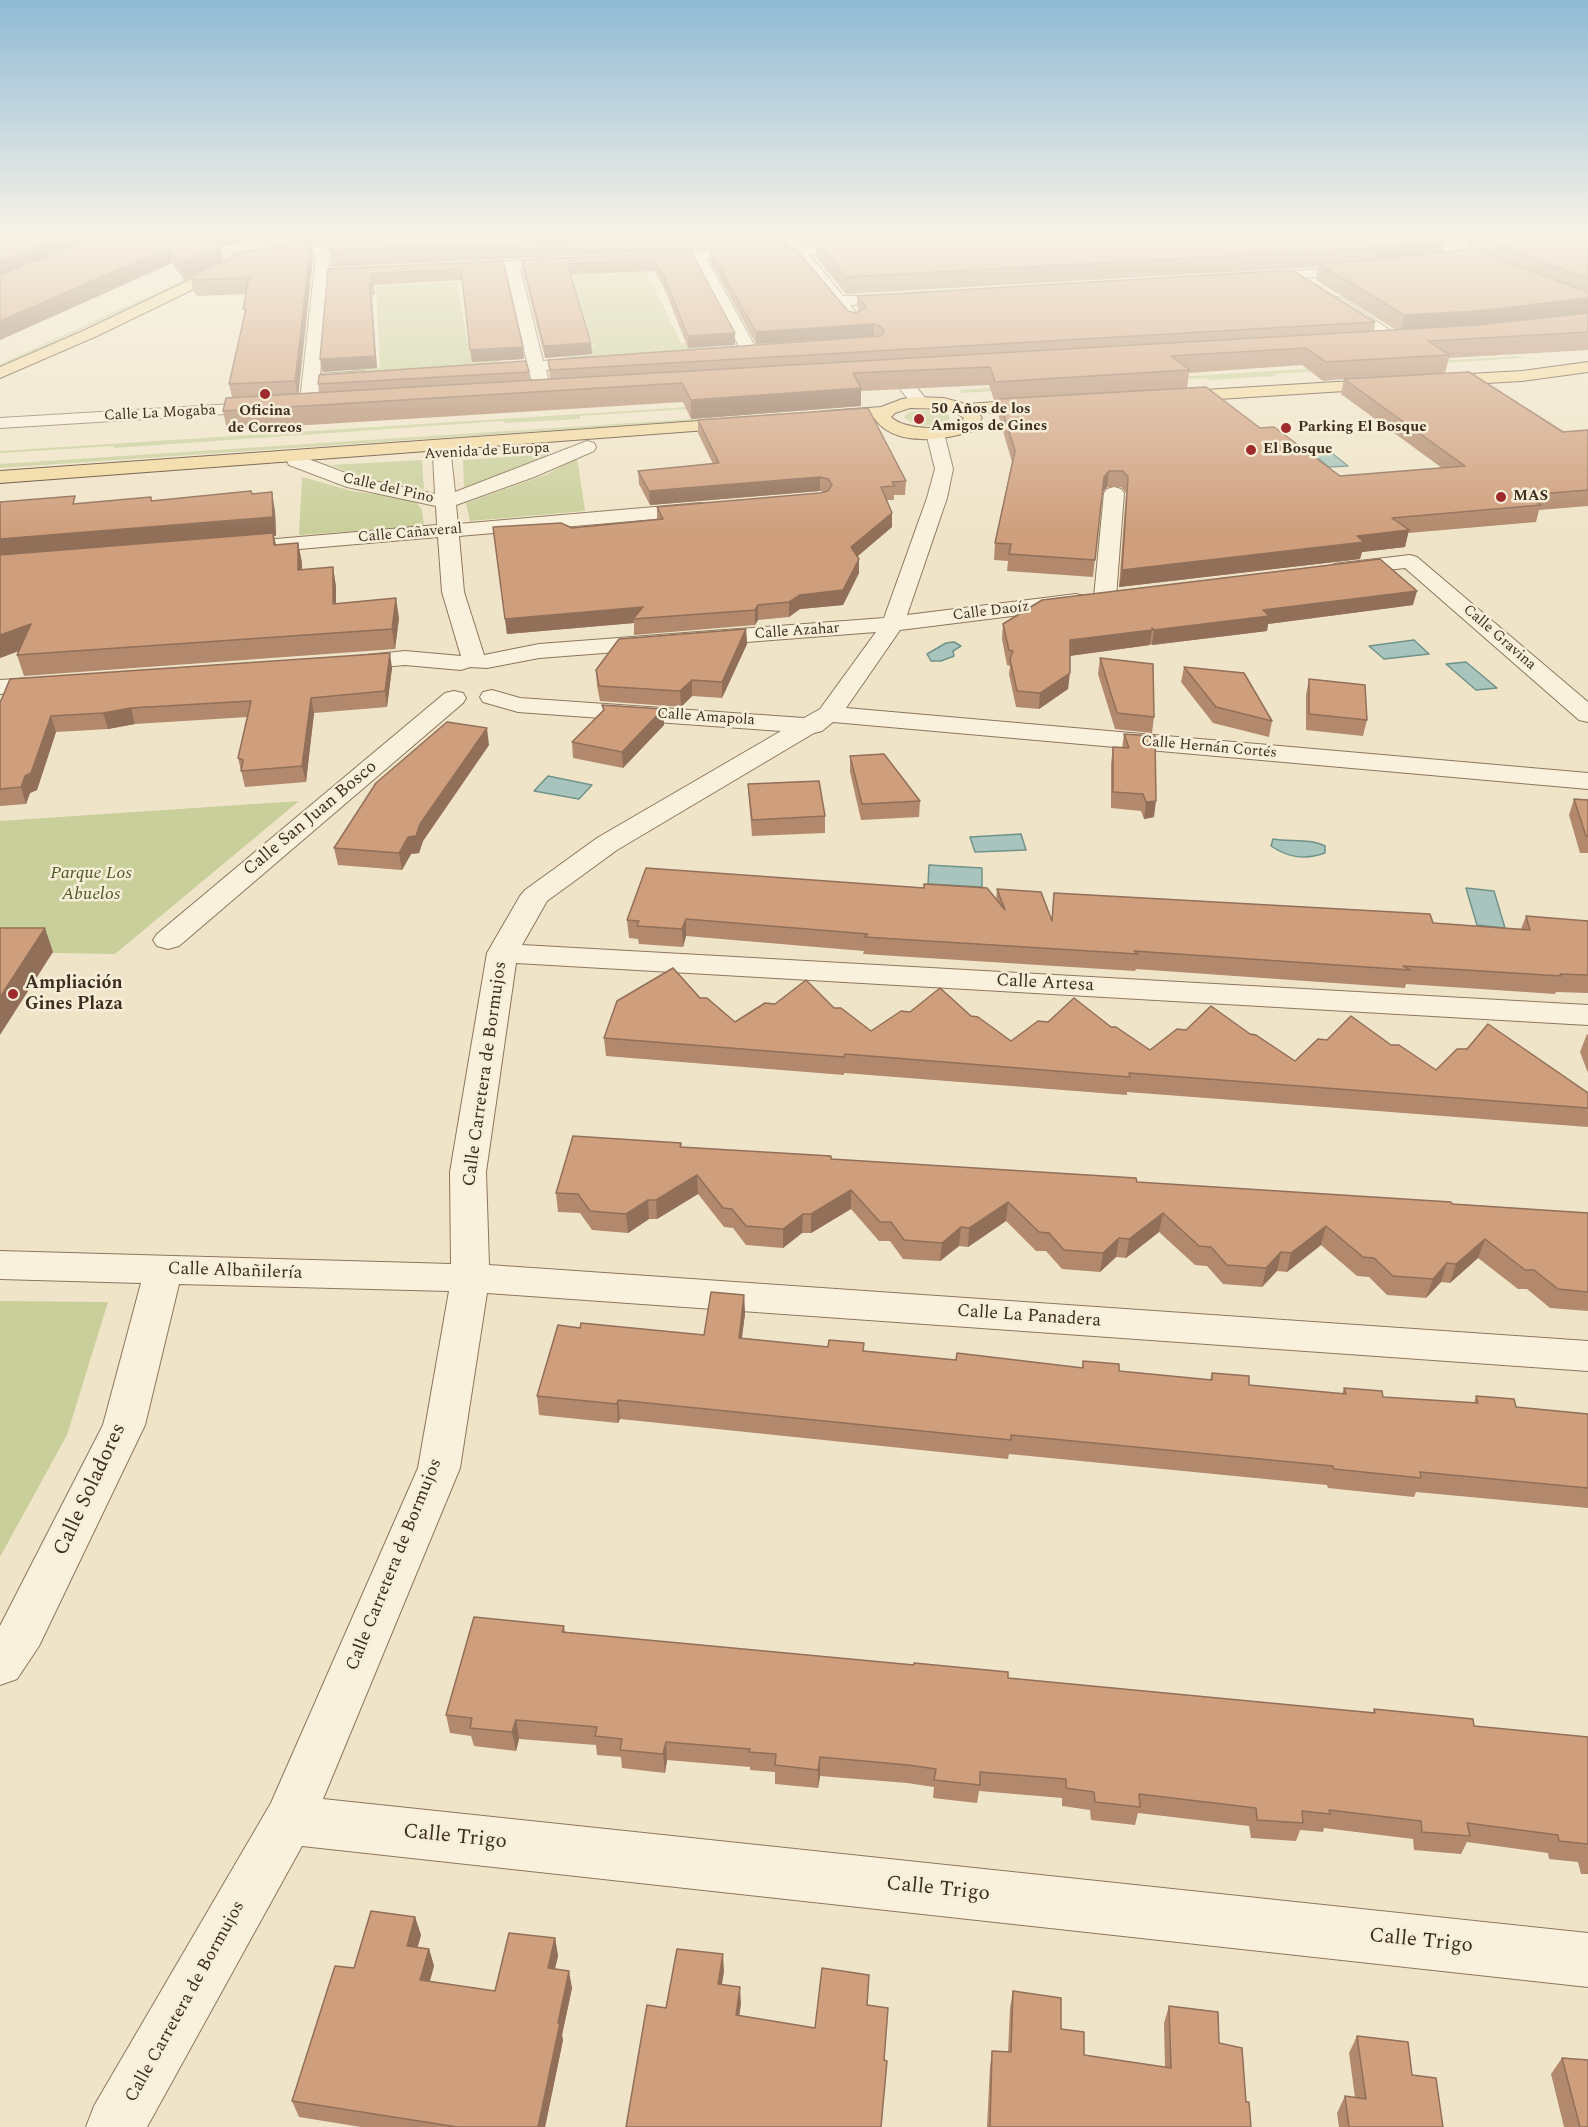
<!DOCTYPE html>
<html>
<head>
<meta charset="utf-8">
<style>
  body { margin:0 }
  canvas { display:block; background:#f0e4c8 }
</style>
</head>
<body>
<canvas width="1588" height="2127"></canvas>
<script>
const g = document.querySelector('canvas').getContext('2d');
g.lineJoin = 'round';
function paint(path, color) { g.fillStyle = color; g.fill(path, 'evenodd'); }
function stroke(path, color, width, dash) { g.strokeStyle = color; g.lineWidth = width; g.lineCap = dash ? 'butt' : 'round'; g.setLineDash(dash || []); g.stroke(path); }
function drawText(font, color, halo, rows, align = 'center') {
  g.font = font + ' Spectral,serif'; g.lineWidth = 5; g.setLineDash([]); g.textBaseline = 'middle'; g.strokeStyle = halo; g.fillStyle = color; for (const [text, x, y, turn = 0] of rows) {
    g.save(); g.translate(x, y); g.rotate((+turn || 0) * Math.PI / 180); g.textAlign = isNaN(turn) ? turn : align; if (halo) g.strokeText(text, 0, 0); g.fillText(text, 0, 0); g.restore();
  }
}
paint(new Path2D(`
  M225 261H230L0 367V364Z
  M647 272 681 343 708 341 713 351 565 360 561 349 594 346 569 276Z
  M457 282 470 355 497 353 499 364 351 373V370L380 367 376 286Z
  M1518 356 1522 358 1274 374 1276 376 1209 380 1206 378 962 393 960 390Z
  M860 396V398L580 416V419L504 423 503 421 114 448V446L0 453V451Z
  M861 408 864 409 0 468V464Z
  M930 410 948 414 950 419C939 428 915 428 904 417L909 412Z
  M548 454 521 471 464 487 463 460Z
  M577 457 585 511 470 521 466 503 548 474Z
  M422 460 424 489 377 483 331 465Z
  M302 477 352 491 415 500 422 510 424 526 299 535Z
  M299 801 115 954 0 952V821Z
  M0 1301 108 1302 67 1435 0 1557Z`), '#c9cf9b');
const water = new Path2D(`
  M1328 450 1348 466 1329 467 1309 451Z
  M1414 640 1429 654 1384 659 1369 646Z
  M954 642 961 646 953 651 954 656 941 661H931L927 654 946 643Z
  M1466 662 1497 688 1476 690 1446 664Z
  M548 776 592 785 579 799 534 791Z
  M1021 834 1026 850 975 852 970 837Z
  M1273 839C1290 842 1310 838 1325 846V853C1305 860 1289 858 1271 846Z
  M929 865 982 868V887L928 884Z
  M1466 888 1494 891 1505 928 1477 925Z`);
paint(water, '#a9c4bc');
stroke(water, '#6f938a', 1.5);
const minor = new Path2D(`
  M1396 234H1415L1499 265 1501 268 1494 272 1489 271 1398 237Z
  M791 236 796 237 803 247 867 245 869 248 862 252 810 255 843 296 907 295 909 298 902 302 850 305 926 399 929 403 926 407H914L796 255 707 259 757 350 749 355 741 350 693 260 649 262 642 258 649 254 790 247 784 240Z
  M373 244 378 245 380 248 378 251 330 254 329 269 373 268 380 272 373 276 328 278 320 374 364 371 372 376 364 381 319 384 318 401 315 405H303L300 401 316 255 276 257 269 253 276 249Z
  M568 258 575 262 573 265 520 268 543 361 591 357 597 359 599 362 597 365 546 370 550 385 547 389H535L529 372 478 374 476 370 484 365 527 362 506 269 461 271 456 270 454 267 456 264Z
  M1363 267 1370 271 1368 274 1253 281 1246 277 1253 273Z
  M1338 297 1343 299 1405 340 1403 343H1391L1333 305 1330 302 1333 299Z
  M268 402 274 403 277 407 274 411 0 428V418Z
  M935 428 941 429 944 433 953 469 947 498 907 615 1076 594 1084 596 1087 601 1084 606 1076 608 900 630 846 708 1588 773V789L833 722 822 731 814 733 617 850 547 901 522 945 1588 1005V1025L516 963 486 1172 489 1265 1588 1341V1371L487 1293 460 1468 323 1799 1588 1933V1987L302 1846 147 2127H86L94 2106 271 1803 418 1468 449 1291 179 1284 145 1425 39 1646 17 1679 0 1685V1626L103 1425 141 1283 0 1279V1251L451 1264 450 1172 487 953 520 896 525 890 597 838 781 731 518 712 483 702 480 697 483 692 492 690 520 698 804 718 820 709 876 632 539 658 487 668 470 667 461 670 405 665 346 670 338 668 334 663 338 658 405 651 461 656 442 592 438 537 253 553 246 551 243 547 246 543 253 541 437 525 436 506 347 487 289 465 287 461 289 457H303L359 478 435 494 433 455 435 451H449L451 455 455 492 587 441 594 443 596 447 594 451 534 477 456 505 458 524 701 503 708 505 711 509 708 513 701 515 459 536 464 592 484 655 539 644 884 618 927 498 935 469 926 433 929 429Z
  M1114 487 1121 489 1124 493 1116 597 1113 602 1105 604 1097 602 1094 597 1104 493 1107 489Z
  M1410 555 1417 557 1588 702V722L1579 720 1405 568 1342 575 1334 574 1331 569 1334 564 1342 563Z
  M52 677 61 679 64 684 61 689 0 694V680Z
  M454 691 463 693 466 698 463 703 179 946 168 949 157 946 153 940 157 934 445 693Z`);
const major = new Path2D(`
  M242 242H266L284 251 271 261 239 264 237 268 97 336 0 378V367L85 330 227 262 214 255 223 246ZM242 250 268 252 250 256 230 254Z
  M1588 362V372L1522 381 1434 386 1428 385 1426 381 1428 377 1434 376 1522 371Z
  M1386 379 1392 380 1394 384 1392 388 1171 402 1165 401 1162 397 1165 393 1171 392Z
  M916 397 944 398 966 404 1042 399 1048 400 1051 404 1048 408 1042 409 978 413 982 418 973 431C943 440 895 448 874 418L826 421 820 420 817 416 820 412 826 411 881 407 902 399ZM910 408 949 409 964 418C954 433 903 430 891 417L895 413Z
  M741 418 747 419 750 423 747 427 0 483V471Z`);
stroke(minor, '#8d765c', 2);
stroke(major, '#5b4430', 2);
paint(minor, '#faf1dc');
paint(major, '#f3d9a0');
paint(new Path2D(`
  M0 234H290L273 241H241L226 244 220 248 223 262 269 248 292 244 291 234H791L786 237V246L331 267 329 251V244L312 245 313 257 298 394 320 392 318 384 529 372 530 380 550 379 548 360 876 337 874 336 756 344 711 262 710 251 848 311 856 313 860 311 857 307V296L1375 322 1374 331 1396 330 1316 280 1318 267 846 294 816 257V244L805 245 798 236 792 234H1588V350L1449 358 1445 373 1563 432 1588 430V506L1539 510 1536 522 1408 533 1405 547 1362 552 1360 559 1119 587 1126 493 1121 487H1107L1102 492 1093 577 1007 571 1008 561 994 560 995 543 1012 462 998 414 999 400H994L989 385 861 391V406L691 419 683 402 227 430 223 411 232 397 229 384 244 315 246 294 197 296 194 292 190 277 184 280 172 263 0 340ZM1468 237 1465 250 1442 253 1445 240ZM1302 365 1323 381 1344 379 1341 394 1442 468 1340 476 1260 428 1187 388 1189 373Z
  M691 252 735 345 688 348 664 288 655 271 571 275 592 354 545 358 523 271 522 260Z
  M503 261 524 359 472 362 462 280 374 285 375 295H372L377 368 322 372 328 269Z
  M698 420 906 481 905 495H894V500H887L892 527 857 556 859 559V573L843 605 800 609 789 617 758 620 755 625 634 635V623L507 634 493 527 572 528 657 520V507L820 493 825 492 820 491 650 505 639 484 638 471 713 464 698 433Z
  M252 494 275 511 276 536H274L276 545 298 543 302 563V570L333 567 336 587V603L399 618 395 649 24 676 17 655 19 651 0 658V501V502L77 504 151 497 152 501Z
  M1413 605 1268 624 1267 631 1152 645 1150 644V645L1070 656 1068 689 1039 709 1016 707 1009 674 1010 666 1007 665 1002 639 1003 624Z
  M746 629 747 644 722 698 692 696 681 707 600 701 597 686 596 670Z
  M1100 658 1154 717 1152 733 1115 729 1098 674Z
  M1184 667 1272 721 1269 737 1213 723 1181 682Z
  M392 668 387 707 314 713 306 782 245 787 238 758 248 717 135 724 108 729 56 732 37 790 30 793 26 804 0 806V703Z
  M1309 679 1367 720 1363 736 1306 730V695Z
  M602 705 663 709 664 725 623 768 573 758 572 742 603 710Z
  M1124 734 1154 817 1144 819 1141 811 1111 808V764L1113 747 1122 748Z
  M489 745 423 841 419 853 411 854 402 870 338 865 334 848Z
  M850 756 920 801 919 817 861 820 850 772Z
  M748 784 825 816V833L752 836 749 801Z
  M1574 799 1588 800V853H1580L1569 815Z
  M997 889 1052 920 1054 893 1433 923 1521 929 1526 916 1588 921V993L1556 992 1555 994 1406 984 1405 988 1136 969 1135 971 863 954 864 951 686 936 683 947 639 944 638 939 629 938 627 920 996 900Z
  M700 998 735 1022 834 1008 871 1031 971 1016 1011 1041 1111 1027 1150 1050 1250 1034 1295 1061 1391 1045 1436 1070 1588 1093V1127L1127 1092V1095L844 1073V1075L606 1056 604 1038Z
  M1587 1034 1588 1035V1073L1580 1052Z
  M681 1143 682 1147 831 1159 1137 1182 1588 1213V1311L1550 1308 1527 1289H1518L1478 1258 1450 1283 1441 1282 1426 1298 1387 1295 1369 1277 1357 1276 1321 1245 1287 1272 1277 1271 1262 1287 1223 1284 1207 1266 1195 1265 1159 1232 1126 1258 1116 1257 1100 1272 1062 1269 1046 1251H1036L1006 1221 968 1247 959 1246 940 1261 903 1259 890 1241H879L851 1209 811 1233H802L783 1248 746 1245 733 1228 724 1227 698 1194 657 1219H649L628 1233 592 1230 580 1213 558 1212 556 1193Z
  M744 1295 745 1314 742 1338 956 1360 1082 1368 1083 1361 1119 1371 1210 1380 1212 1373 1249 1385 1342 1394 1344 1388 1383 1397 1474 1403 1476 1396 1516 1407 1588 1414V1508L1416 1492 1414 1497 1328 1488 1327 1485 1009 1454 1008 1459 620 1419 618 1423 539 1415 537 1396 580 1328 704 1335Z
  M564 1626 565 1632 1008 1678 1373 1713 1374 1709 1474 1726 1588 1737V1874H1581L1578 1862 1549 1859 1548 1853 1467 1842 1461 1854 1414 1850 1413 1839 1324 1828 1323 1832 1300 1830 1296 1841 1251 1838 1249 1826 1138 1813 1135 1825 1091 1820 1090 1810 1062 1806V1798L979 1791 977 1803 933 1798 934 1787 907 1783 820 1776 818 1788 775 1784V1772L750 1770V1767L667 1760 665 1773 622 1768 621 1757 597 1755 596 1745 519 1739 516 1751 474 1746 471 1736 450 1733 446 1715Z
  M415 1917 421 1935 417 1948 429 1949 434 1966 430 1981 495 1991 555 1938 558 1956 555 1969 572 1988 562 2035 563 2040 545 2127H361L299 2117 292 2101 354 1968Z
  M1013 1991 1061 2029 1084 2055 1165 2067 1164 2023 1169 2006 1219 2043 1246 2102 1251 2127H987L990 2067 992 2051 1008 2052 1010 2008Z
  M1357 2036 1412 2075 1443 2127H1339L1337 2113 1345 2096 1355 2098 1349 2053Z
  M1562 2058 1588 2127H1564L1551 2074Z`), '#b2896c');
paint(new Path2D(`
  M68 234H108L0 280V262Z
  M216 234H240L241 241 226 244 220 248 223 262 184 280 181 263Z
  M271 234H290L273 241Z
  M291 234H509L312 245 313 257 298 398 295 381 293 246Z
  M1442 234H1488H1469L1468 237 1440 241Z
  M1445 240 1442 256 1373 264 1376 248Z
  M168 248 172 263 0 340V321Z
  M370 284 377 368 322 372 320 359Z
  M1588 298V315L1401 333 1404 315Z
  M874 324V336L756 344V332Z
  M735 333V345L688 348V336Z
  M591 343 592 354 545 358 544 346Z
  M523 347 524 359 472 362 470 350Z
  M861 388V406L691 419V400Z
  M1109 471 1107 487 1102 493 1104 477Z
  M820 477V491L650 505 649 491Z
  M272 492 275 511 276 536H274L277 552 0 559V539Z
  M892 513V527L851 562V547Z
  M1409 530 1405 547 1362 552 1360 559 1119 587 1122 570 1357 536Z
  M298 543 302 563V590L298 570Z
  M859 559V573L843 605 800 609 789 617V602L800 595Z
  M333 567 336 587V624L333 604Z
  M1417 591 1413 605 1268 624 1267 631 1152 645 1154 630 1263 610Z
  M396 598 399 618 395 649 392 629Z
  M758 605V620L755 625V610Z
  M643 607 633 619 634 623 507 634 505 619Z
  M31 624 37 644 0 658V635Z
  M746 629 747 644 722 698V682Z
  M1152 630 1150 645 1068 656 1070 640Z
  M390 653 392 668 387 707 385 691Z
  M1070 673 1068 689 1039 709 1040 693Z
  M692 680V696L681 707 680 691Z
  M311 698 314 713 306 782 302 766Z
  M131 708 135 724 108 729 103 713Z
  M663 709 664 725 623 768 622 752Z
  M51 716 56 732 37 790 30 793 26 804 21 787Z
  M487 728 489 745 423 841 419 853 411 854 402 870 399 853 408 837 420 824Z
  M1156 801 1154 817 1144 819 1146 802Z
  M686 919V936L683 947 682 929Z
  M45 928 53 952 0 1035V997Z
  M697 1175 698 1194 657 1219 656 1200Z
  M851 1190V1209L811 1233V1214Z
  M648 1200 649 1219 628 1233 626 1214Z
  M1008 1202 1006 1221 968 1247 969 1228Z
  M1163 1213 1159 1232 1126 1258 1129 1239Z
  M803 1214 802 1233 783 1248V1229Z
  M1326 1226 1321 1245 1287 1272 1291 1253Z
  M961 1227 959 1246 940 1261 942 1243Z
  M1119 1238 1116 1257 1100 1272 1103 1253Z
  M1485 1239 1478 1258 1450 1283 1456 1264Z
  M1281 1252 1277 1271 1262 1287 1266 1268Z
  M1447 1263 1441 1282 1426 1298 1433 1279Z
  M744 1295 745 1314 739 1357V1338Z
  M618 1400 620 1419 618 1423 617 1404Z
  M516 1720 519 1739 516 1751 512 1732Z
  M666 1742 667 1760 665 1773 663 1754Z
  M820 1757V1776L818 1788V1770Z
  M415 1917 421 1935 413 1964 407 1946Z
  M555 1938 558 1956 551 1985 548 1968Z
  M429 1949 434 1966 425 1997 420 1980Z
  M723 1954 724 1972 719 2001 718 1984Z
  M569 1971 572 1988 562 2035 563 2040 545 2127H538L558 2023Z
  M740 1987 741 2004 737 2032 736 2015Z`), '#916f58');
const building = new Path2D(`
  M0 234H68L0 262Z
  M103 234H216L209 240 220 246 181 263 168 248 0 321V275Z
  M467 234H707L329 251 330 240Z
  M972 234H1428L1445 240 1376 248 846 277 816 241Z
  M1469 234H1588V279Z
  M311 243 295 381 229 384 246 309H243L249 278 194 280 190 276 244 252 269 248 274 244Z
  M795 248 848 311 856 313 866 307 857 296 1292 270 1375 322 550 370 548 360 881 336 884 332 882 327 874 324 756 332 710 251Z
  M1472 249 1588 292V298L1478 311 1404 315 1319 264 1376 260Z
  M691 252 735 333 688 336 664 277 654 260 567 264 591 343 544 346 522 260Z
  M503 261 523 347 470 350 461 269 372 274 373 284H370L375 356 320 359 328 269Z
  M1588 313V332L1428 341 1449 355 1326 362 1306 348 1171 356 1190 370 995 382 990 367 853 373 861 388 691 400 682 383 223 411 226 398 1478 325Z
  M526 361 529 372 318 384 319 375Z
  M1469 372 1563 432 1588 430V490L1526 495 1541 505 1392 518 1409 530 1357 536 1364 542 1122 570 1128 477 1123 471H1109L1104 477 1095 560 1009 554 1011 544 995 543 1015 451 999 399 1206 387 1260 428 1274 427 1340 476 1465 466 1344 379Z
  M868 408 906 481 892 482 895 486 881 487 892 513 851 547 859 559 843 590 800 595 789 602 758 605 755 610 633 619 643 607 505 619 493 527 561 523 572 528 663 519 657 507 820 493 828 491 832 485 828 479 820 477 649 491 638 471 719 463 698 420Z
  M251 491 252 494 272 492 273 517 0 539V502L75 496 73 504 151 497V501Z
  M273 533 274 545 298 543V570L333 567V604L396 598 392 629 17 655 31 624 0 635V555Z
  M1380 559 1417 591 1263 610 1269 616 1154 630 1152 628V630L1070 640V673L1040 693 1017 691 1010 659 1013 651 1009 650 1003 624 1042 600Z
  M746 629 722 682 692 680 680 691 599 686 596 670 619 639Z
  M390 653 385 691 311 698 302 766 241 771 243 760 238 758 251 701 131 708 103 713 51 716 31 773 25 776 21 787 0 789V703L10 679Z
  M1100 658 1153 664 1154 717 1117 713Z
  M1184 667 1244 673 1272 721 1216 707Z
  M1309 679 1365 685 1367 720 1309 714Z
  M602 705 663 709 622 752 572 742 604 710Z
  M447 722 487 728 420 824 416 836 408 837 399 853 334 848 376 783Z
  M1124 734 1155 736 1156 801 1146 802 1143 794 1113 792V747L1129 748Z
  M884 754 920 801 862 804 850 756Z
  M819 781 825 816 752 820 748 784Z
  M1574 799 1588 800V836H1586Z
  M646 868 924 888V884L987 888 1005 910 997 889 1041 892 1052 921 1054 893 1430 914 1433 923 1530 930 1526 916 1588 921V975L1560 974 1561 976 1403 966 1410 970 1134 951 1138 954 864 937 868 934 686 919 682 929 637 926 639 921 627 920Z
  M0 928H45L0 997Z
  M673 968 700 998H707L735 1022 765 1003 775 1004 806 980 834 1008H841L871 1031 901 1011 910 1012 940 988 971 1016 978 1017 1011 1041 1038 1021 1048 1022 1074 998 1111 1027H1116L1150 1050 1177 1029 1186 1030 1211 1006 1250 1034 1256 1035 1295 1061 1318 1039 1327 1040 1351 1016 1391 1045H1399L1436 1070 1457 1049H1467L1488 1024 1588 1093V1108L1129 1073 1130 1077 845 1054 844 1057 604 1038 617 1001Z
  M573 1136 681 1143 680 1147 831 1156V1159L1136 1178 1137 1182 1451 1202 1452 1204 1588 1213V1292L1558 1289 1534 1270H1525L1485 1239 1456 1264 1447 1263 1433 1279 1393 1276 1374 1258 1363 1257 1326 1226 1291 1253 1281 1252 1266 1268 1227 1265 1211 1247 1199 1246 1163 1213 1129 1239 1119 1238 1103 1253 1064 1250 1049 1233 1039 1232 1008 1202 969 1228 961 1227 942 1243 904 1240 891 1222H880L851 1190 811 1214H803L783 1229 746 1226 732 1209 723 1208 697 1175 656 1200H648L626 1214 590 1211 578 1194 556 1193Z
  M711 1292 744 1295 739 1338 828 1347 829 1340 864 1343 863 1351 956 1360 957 1353 1083 1368V1361L1119 1364V1371L1212 1380V1373L1249 1376V1385L1346 1394 1344 1388 1382 1391 1383 1397 1478 1403 1476 1396 1514 1399 1516 1407 1588 1414V1488L1420 1472 1421 1478 1334 1469 1333 1466 1011 1435V1440L618 1400 617 1404 537 1396 558 1325 580 1328 581 1323 704 1335Z
  M474 1617 564 1626 562 1632 914 1665V1663L1008 1672V1678L1375 1713 1374 1709 1473 1719 1474 1726 1588 1737V1844L1559 1841 1558 1835 1467 1823 1470 1836 1422 1832 1421 1821 1329 1810 1330 1814 1302 1811 1303 1823 1257 1820 1256 1808 1139 1794 1140 1807 1095 1802 1094 1792 1066 1788V1779L980 1772V1785L934 1780 936 1769 908 1765 820 1757 818 1770 775 1765 776 1754 749 1752 750 1749 666 1742 663 1754 620 1750 622 1739 595 1736 597 1727 516 1720 512 1732 470 1728 472 1718 446 1715Z
  M371 1911 415 1917 407 1946 429 1949 420 1980 495 1991 509 1933 555 1938 548 1968 569 1971 558 2023H560L538 2127H457L292 2101 335 1966 354 1968Z
  M677 1949 723 1954 718 1984 740 1987 736 2015 815 2028 822 1968 869 1975 867 2005 888 2008 884 2060 887 2061 881 2127H626L647 2005 666 2008Z
  M1013 1991 1061 1998V2029L1084 2032V2055L1171 2068 1169 2006 1218 2012 1219 2043 1242 2048 1246 2102H1249L1251 2127H990L992 2051 1011 2052Z
  M1357 2036 1408 2042 1412 2075 1436 2078 1443 2127H1349L1345 2096 1366 2099Z
  M1562 2058 1588 2060V2127H1580Z`);
paint(building, '#cf9f7d');
stroke(building, '#916f58', 1.5);
const sky = g.createLinearGradient(0, 0, 0, 532);
sky.addColorStop(0, '#8fbad6');
sky.addColorStop(0.44, '#f8f3e6');
sky.addColorStop(1, '#f8f3e600');
g.fillStyle = sky;
g.fillRect(0, 0, 1588, 532);
for (const [x, y, r, color] of [
  [265,394,6,"#9e2a2b"],
  [919,419,6,"#9e2a2b"],
  [1286,428,6,"#9e2a2b"],
  [1251,450,6,"#9e2a2b"],
  [1501,497,6,"#9e2a2b"],
  [13,994,6,"#9e2a2b"]
]) { const dot = new Path2D(); dot.arc(x, y, r, 0, 2 * Math.PI); g.fillStyle = color; g.fill(dot); stroke(dot, '#f7eed8', 2); }
drawText('bold 15px', '#3d2e20', '#f7eed8', [
  ["50 Años de los",931,410],
  ["Amigos de Gines",931,427],
  ["Oficina",265,412,"center"],
  ["de Correos",265,429,"center"],
  ["Parking El Bosque",1298,428],
  ["El Bosque",1263,450],
  ["MAS",1513,497]
], 'left');
drawText('15px', '#3d2e20', '#f7eed8', [
  ["Calle La Mogaba",160,414,-3],
  ["Avenida de Europa",487,452,-3],
  ["Calle del Pino",388,489,13],
  ["Calle Cañaveral",410,534,-5],
  ["Calle Daoíz",991,612,-7],
  ["Calle Azahar",797,632,-4],
  ["Calle Gravina",1499,638,41],
  ["Calle Amapola",706,718,4],
  ["Calle Hernán Cortés",1209,748,5]
]);
drawText('18px', '#3d2e20', '#f7eed8', [
  ["Calle San Juan Bosco",311,819,-40],
  ["Calle Artesa",1045,984,3],
  ["Calle Carretera de Bormujos",486,1074,-82],
  ["Calle Albañilería",235,1272,2],
  ["Calle La Panadera",1029,1317,4],
  ["Calle Carretera de Bormujos",395,1565,-68],
  ["Calle Carretera de Bormujos",186,2002,-61]
]);
drawText('italic 18px', '#4d5a26', '#f7eed8', [
  ["Parque Los",91,874],
  ["Abuelos",91,895]
]);
drawText('bold 18px', '#3d2e20', '#f7eed8', [
  ["Ampliación",25,984],
  ["Gines Plaza",25,1005]
], 'left');
drawText('21px', '#3d2e20', '#f7eed8', [
  ["Calle Soladores",91,1490,-65],
  ["Calle Trigo",455,1838,6],
  ["Calle Trigo",938,1890,6],
  ["Calle Trigo",1421,1942,6]
]);
</script>
</body>
</html>
